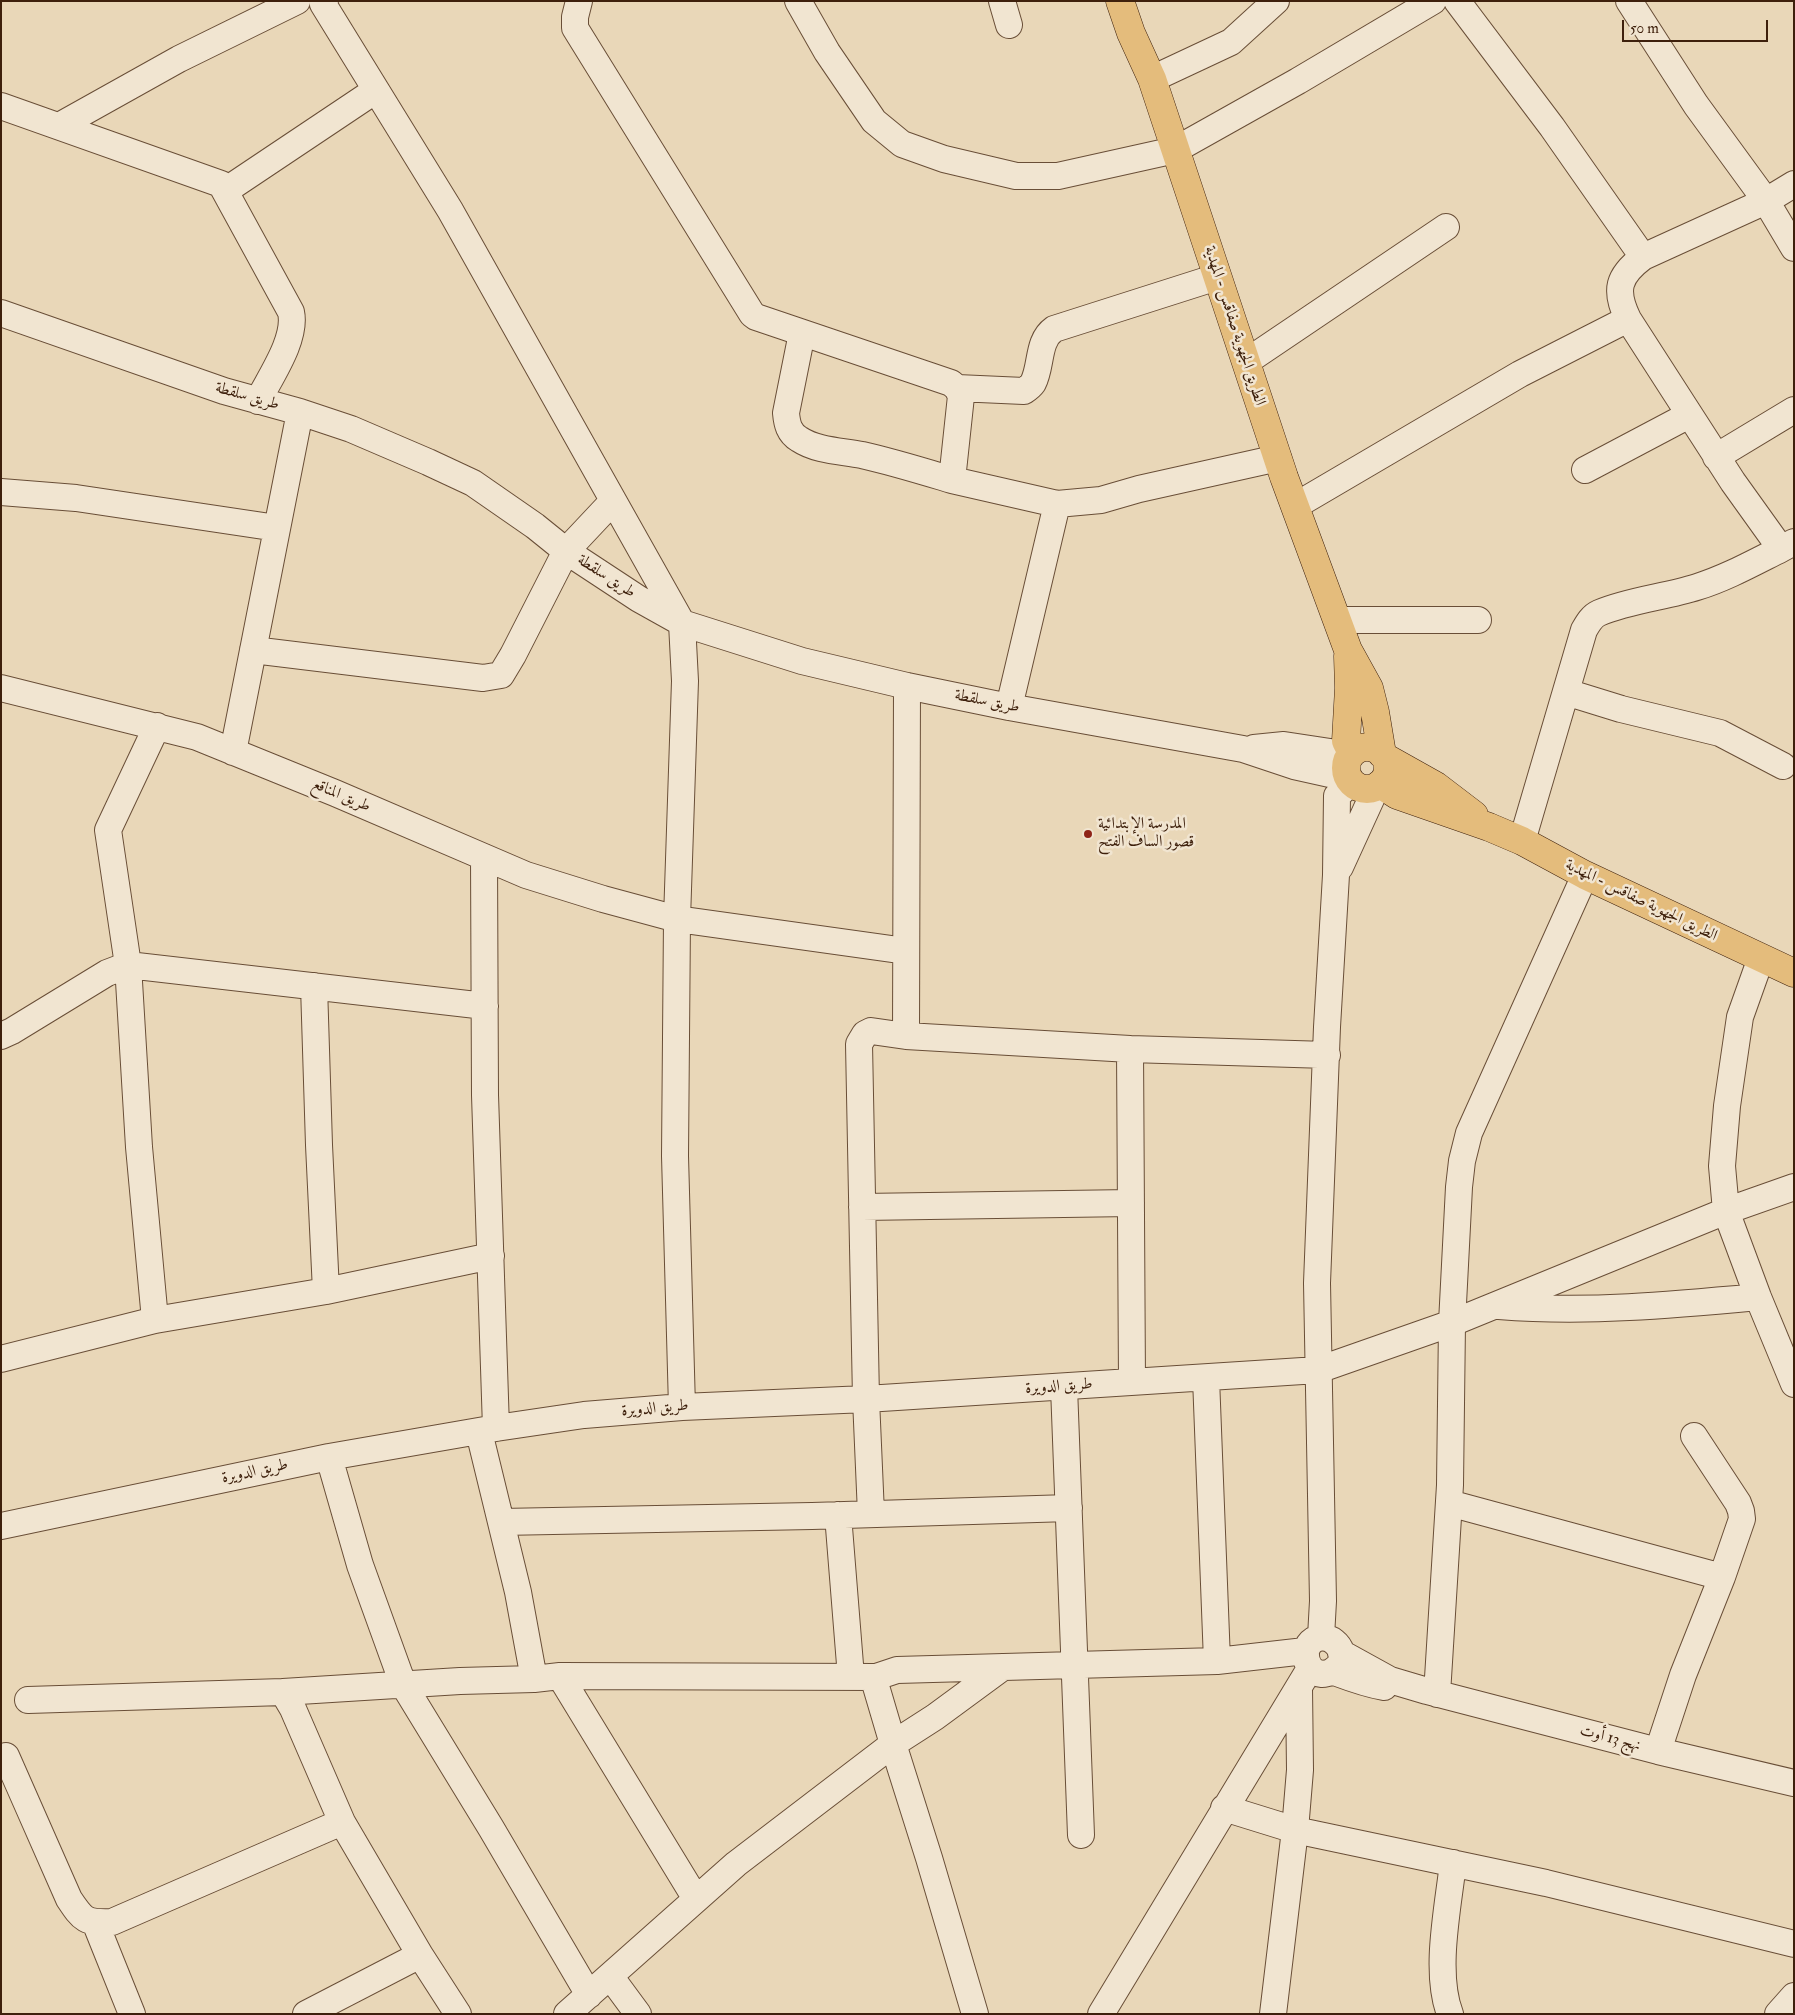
<!DOCTYPE html>
<html>
<head>
<meta charset="utf-8">
<style>
  body { margin:0 }
  #map { position:relative; width:1795px; height:2015px; overflow:hidden; background:#e9d7b8; font-family:"IM FELL Double Pica",serif }
  canvas { display:block }
  .frame { position:absolute; inset:0; border:2px solid #3e200c; pointer-events:none }
  .scale { position:absolute; left:1622px; top:20px; width:146px; height:22px; box-sizing:border-box; border:2px solid #3e200c; border-top:0; padding-left:6px; font-size:15px; line-height:18px; white-space:nowrap; color:#3e200c; -webkit-text-stroke:4px #f1e5d1; paint-order:stroke }
</style>
</head>
<body>
<div id="map">
<canvas width="1795" height="2015"></canvas>
<div class="frame"></div>
<div class="scale">50 m</div>
</div>
<script>
const g = document.querySelector('canvas').getContext('2d');
g.lineJoin = 'round';
function stroke(path, color, width, dash) { g.strokeStyle = color; g.lineWidth = width; g.lineCap = dash ? 'butt' : 'round'; g.setLineDash(dash || []); g.stroke(path); }
function drawText(font, color, halo, rows, align = 'center') {
  g.font = font + ' "IM FELL Double Pica",Amiri,serif'; g.lineWidth = 5; g.setLineDash([]); g.textBaseline = 'middle'; g.strokeStyle = halo; g.fillStyle = color; for (const [text, x, y, turn = 0] of rows) {
    g.save(); g.translate(x, y); g.rotate((+turn || 0) * Math.PI / 180); g.textAlign = isNaN(turn) ? turn : align; if (halo) g.strokeText(text, 0, 0); g.fillText(text, 0, 0); g.restore();
  }
}
const minor = new Path2D(`
  M325 1 323 4 450 210 682 623 685 681 677 919 675 1156 682 1407
  M579 1 575 17V28L752 314 756 317 951 383 957 388 961 396 952 480 1057 504 1101 500 1139 489 1278 458
  M798 1 827 52 874 121 902 144 944 159 1016 176H1058L1175 150 1298 81 1433 1
  M1002 1 1009 25
  M1457 1 1552 127 1643 257 1766 201 1794 184
  M1629 1 1696 105 1766 201 1794 248
  M1152 79 1231 42 1276 1
  M1 106 221 184 291 312C297 339 270 377 258 401
  M59 126 179 59 297 1
  M225 191 376 90
  M1643 257C1618 276 1614 290 1628 319L1733 482 1781 549 1794 542
  M1 313 224 391 300 412 351 429 428 462 473 483 535 526 566 551 639 599 682 623 802 661 907 686 1009 707 1243 749 1294 766 1348 778
  M802 333 786 413C787 424 789 433 799 439 817 451 842 451 862 455 893 462 922 471 952 480
  M1246 362 1446 227
  M957 388 1024 391C1027 389 1031 386 1033 383 1042 366 1037 341 1054 329L1217 277
  M1716 457 1794 410
  M1585 470 1689 415
  M1 492 76 498 277 528
  M1295 506 1520 374 1628 319
  M1338 620H1478
  M253 650 483 678 501 675 513 655 566 551 613 501
  M1 688 197 737 335 793 526 875 603 899 677 919 906 951
  M1566 692 1621 709 1720 733 1783 766
  M1009 707 1057 504
  M1254 748 1284 745 1350 755
  M233 752 300 412
  M1522 841 1584 630C1588 623 1592 616 1599 613 1629 600 1666 597 1697 587 1726 578 1753 563 1781 549
  M484 857 485 1095 496 1428
  M1340 867 1377 786
  M1761 958 1740 1017 1727 1106 1722 1166 1726 1211 1758 1297 1794 1384
  M314 986 319 1145 326 1291
  M1 1036 12 1031 107 973 128 965 485 1006
  M906 1036 907 686
  M862 1207 1131 1203
  M1499 1306C1586 1313 1672 1305 1758 1297
  M155 1320 139 1147 128 965 108 830 157 726
  M1 1359 155 1320 326 1291 491 1256
  M1206 1378 1217 1661
  M1132 1382 1130 1049 1327 1055
  M1064 1387 1081 1835
  M329 1457 360 1565 403 1684 491 1828 589 1995
  M1449 1503 1722 1577
  M871 1514 866 1399 859 1044 865 1034 871 1031 906 1036 1130 1049
  M838 1515 851 1677
  M501 1522 812 1516 1069 1508
  M1 1526 329 1457 496 1428 584 1415 682 1407 866 1399 1318 1370 1452 1323 1726 1211 1794 1187
  M1321 1637 1323 1601 1317 1283 1327 1027 1336 875 1337 796 1351 782
  M1341 1653 1390 1680 1427 1691 1658 1751 1794 1783
  M1331 1672C1334 1670 1338 1667 1340 1664 1348 1647 1326 1629 1311 1642 1308 1645 1305 1651 1306 1655 1306 1664 1312 1673 1322 1674 1327 1674 1331 1671 1337 1673 1353 1679 1367 1684 1384 1687
  M560 1676 696 1899
  M534 1679 560 1676 876 1677
  M1437 1694 1450 1485 1452 1323 1459 1187 1462 1161 1469 1133 1585 875
  M28 1700 283 1692
  M1658 1751 1683 1675 1722 1577 1742 1519 1741 1511 1738 1503 1694 1436
  M6 1756 69 1899C83 1920 85 1923 112 1922L342 1822
  M1224 1808 1295 1830 1546 1883 1794 1944
  M95 1922 132 2014
  M610 1976 638 2014
  M306 2014 420 1955
  M458 2014 420 1955 342 1822 293 1709 283 1692 460 1681 534 1679 518 1592 479 1432
  M567 2014 736 1864 893 1744 875 1683 876 1677 897 1670 1217 1661 1305 1651
  M975 2014 929 1858 893 1744 935 1717 1003 1667
  M1101 2014 1306 1675 1312 1670
  M1273 2014 1295 1830 1300 1770 1299 1688
  M1450 2014C1434 1972 1448 1908 1453 1863
  M1778 2014 1794 1996`);
const major = new Path2D(`
  M1120 1 1131 33 1152 79 1284 477 1348 650 1369 688 1375 712 1382 754
  M1348 656 1349 688 1346 741 1352 753
  M1346 768a21 21 0 1 1 42 0a21 21 0 1 1-42 0Z
  M1386 758 1436 786 1474 815
  M1380 784 1397 795 1489 827 1522 841 1585 875 1794 973`);
stroke(minor, '#694e37', 28);
stroke(major, '#3e200c', 29);
stroke(minor, '#f1e5d1', 26);
stroke(major, '#e4bc7c', 28);
for (const [x, y, r, color] of [
  [1088,834,5,"#8f2418"]
]) { const dot = new Path2D(); dot.arc(x, y, r, 0, 2 * Math.PI); g.fillStyle = color; g.fill(dot); stroke(dot, '#f1e5d1', 2); }
drawText('16px', '#3e200c', '#f1e5d1', [
  ["الطريق الجهوية صفاقس - المهدية",1234,326,72],
  ["طريق سلقطة",247,397,16],
  ["طريق سلقطة",606,577,33],
  ["طريق سلقطة",987,702,11],
  ["طريق المناقع",341,796,23],
  ["الطريق الجهوية صفاقس - المهدية",1641,901,26],
  ["طريق الدويرة",1059,1387,-4],
  ["طريق الدويرة",655,1409,-5],
  ["طريق الدويرة",255,1472,-12],
  ["نهج 13 أوت",1610,1739,15]
]);
drawText('16px', '#3e200c', '#f1e5d1', [
  ["المدرسة الإبتدائية",1098,825],
  ["قصور الساف الفتح",1098,843]
], 'left');
</script>
</body>
</html>
